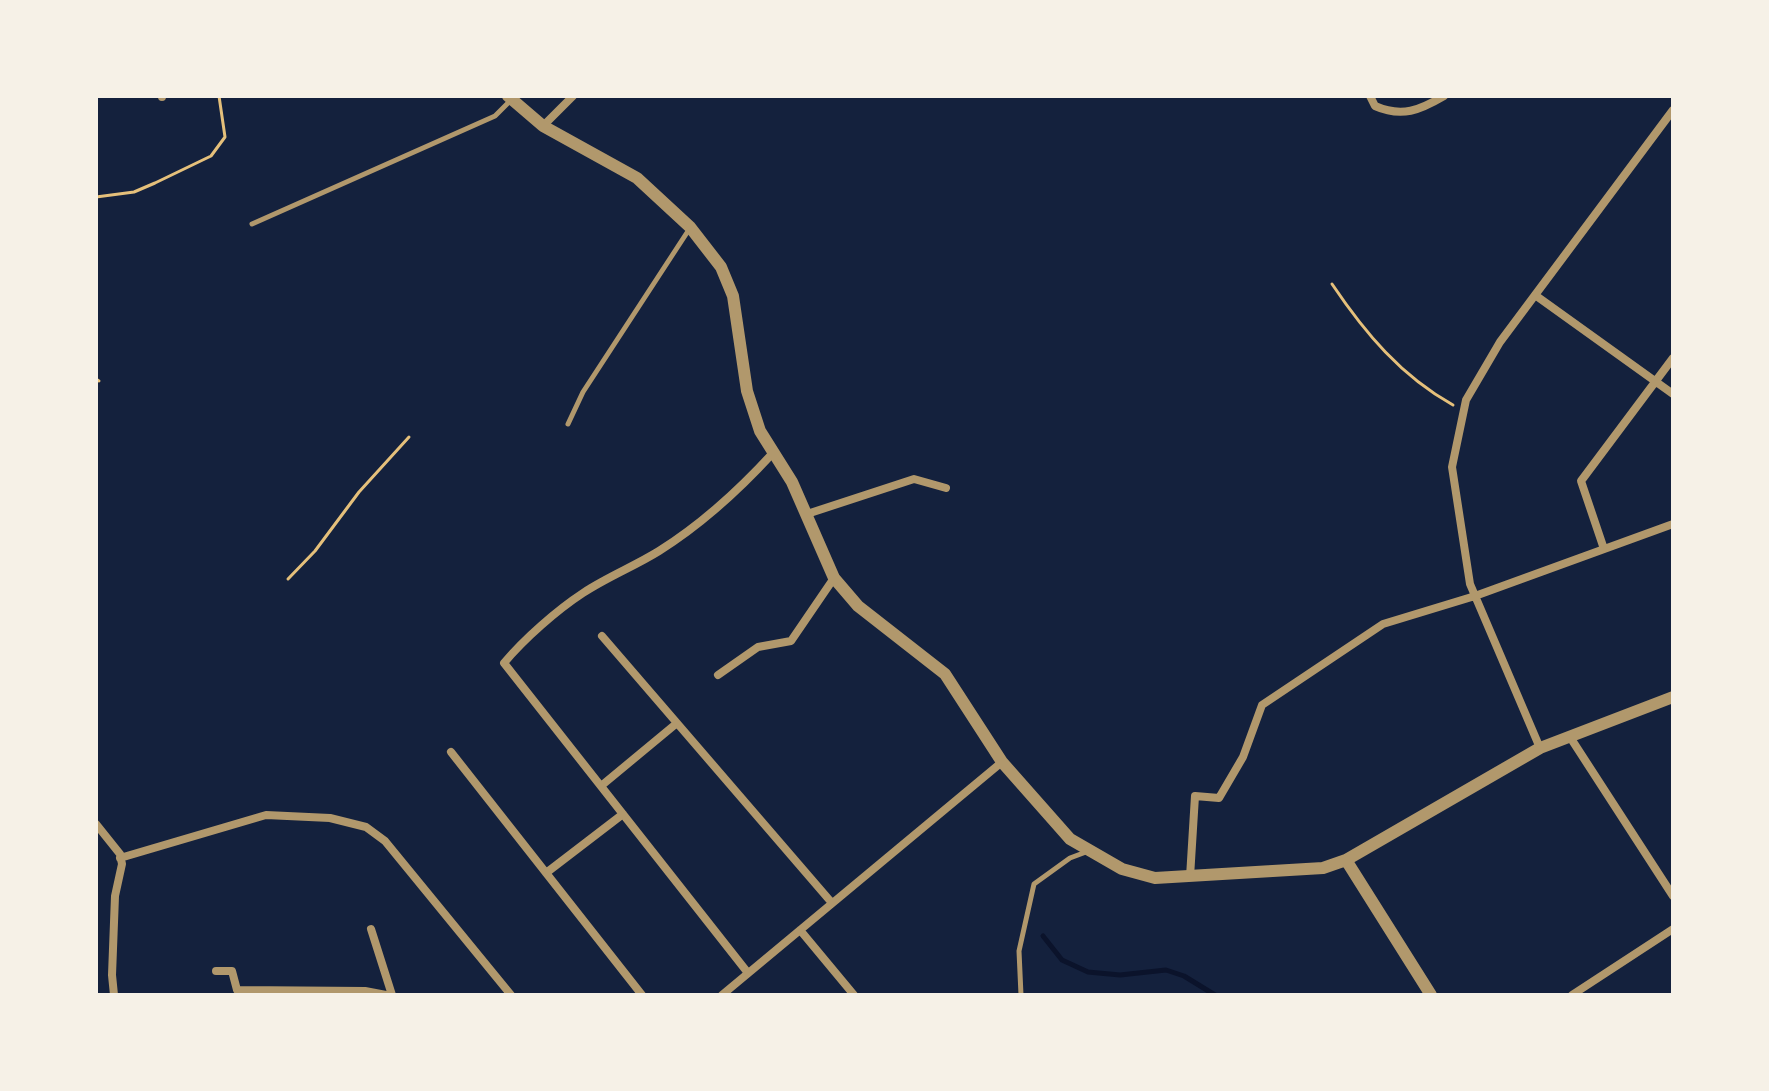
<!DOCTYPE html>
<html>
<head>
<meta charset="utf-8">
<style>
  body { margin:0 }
  #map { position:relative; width:1769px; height:1091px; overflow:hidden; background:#14213d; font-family:"Zilla Slab",serif }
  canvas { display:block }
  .frame { position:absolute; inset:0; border:98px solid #f6f1e7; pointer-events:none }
</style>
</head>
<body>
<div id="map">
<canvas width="1769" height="1091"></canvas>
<div class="frame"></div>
</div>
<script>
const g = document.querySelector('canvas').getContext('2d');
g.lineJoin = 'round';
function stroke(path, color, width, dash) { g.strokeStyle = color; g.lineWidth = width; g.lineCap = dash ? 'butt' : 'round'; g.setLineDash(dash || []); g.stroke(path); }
stroke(new Path2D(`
  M1043 936 1062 960 1088 972 1120 975 1166 970 1184 976 1215 995`), '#0b132b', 5);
stroke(new Path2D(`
  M96 197 134 192 155 183 211 156 225 137 219 96
  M1332 284C1365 333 1401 376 1453 405
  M96 379 99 381
  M288 579 315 551 359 492 409 437`), '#e5c07b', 3);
stroke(new Path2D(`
  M252 224 495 116 510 101
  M568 424 583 392 690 228
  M1021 995 1019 951 1034 884 1070 858 1086 852`), '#b1986c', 5);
stroke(new Path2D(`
  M162 96V97
  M1370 96 1375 106C1402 118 1420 110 1444 96
  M543 126 573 96
  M1535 295 1673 394
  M807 514 914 479 946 488
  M1604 549 1581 481 1673 358
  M602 636 832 903
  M718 675 758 647 791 641 834 578
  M1570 737 1673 896
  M1540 748 1470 584 1452 467 1466 400 1500 342 1673 110
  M451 752 642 995
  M601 786 677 723
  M96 824 120 854 122 864 115 896 112 975 114 995
  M120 858 266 815 330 818 366 827 385 841 511 995
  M546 873 623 814
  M1190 877 1195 796 1219 798 1243 757 1262 705 1383 624 1475 596 1673 524
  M371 929 392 995
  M800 930 854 995
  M216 971H232L237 990 365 991 386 995
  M748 973 504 663C524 639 557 610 583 593 607 577 635 566 659 551 702 524 738 491 772 454
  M722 995 1002 762
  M1572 995 1673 929`), '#b1986c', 8);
stroke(new Path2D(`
  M508 96 543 126 637 178 690 227 721 267 733 296 747 391 760 431 792 482 834 578 858 606 945 674 1002 762 1070 839 1122 869 1155 878 1323 868 1346 860 1540 748 1673 697
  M1346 860 1431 995`), '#b1986c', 12);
</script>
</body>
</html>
